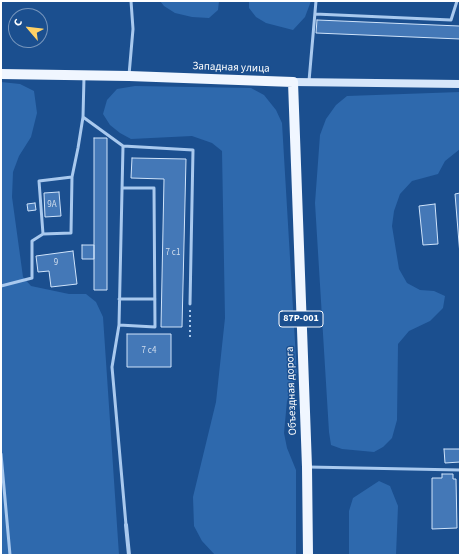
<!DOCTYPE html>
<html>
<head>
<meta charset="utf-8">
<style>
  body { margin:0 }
  #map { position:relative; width:461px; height:556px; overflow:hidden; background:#1b4f8f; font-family:"Source Sans 3",sans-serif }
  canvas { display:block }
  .frame { position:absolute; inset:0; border:2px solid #fff; pointer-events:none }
  .north { position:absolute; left:8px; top:8px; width:40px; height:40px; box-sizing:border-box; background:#1b4f8f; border:1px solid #7695bc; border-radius:50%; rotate:298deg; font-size:11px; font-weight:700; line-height:16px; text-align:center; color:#fff }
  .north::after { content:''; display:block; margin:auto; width:14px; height:18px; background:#ffd166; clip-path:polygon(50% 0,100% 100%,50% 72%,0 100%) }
</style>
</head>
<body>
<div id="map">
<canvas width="461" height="556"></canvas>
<div class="frame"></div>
<div class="north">С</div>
</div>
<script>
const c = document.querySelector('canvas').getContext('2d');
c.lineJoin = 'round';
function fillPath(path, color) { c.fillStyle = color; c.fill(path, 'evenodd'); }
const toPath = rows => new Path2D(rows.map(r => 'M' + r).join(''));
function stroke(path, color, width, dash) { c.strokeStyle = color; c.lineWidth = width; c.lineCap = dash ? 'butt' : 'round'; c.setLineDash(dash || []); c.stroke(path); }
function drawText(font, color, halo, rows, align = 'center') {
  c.font = font + ' "Source Sans 3",sans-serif'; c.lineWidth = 3; c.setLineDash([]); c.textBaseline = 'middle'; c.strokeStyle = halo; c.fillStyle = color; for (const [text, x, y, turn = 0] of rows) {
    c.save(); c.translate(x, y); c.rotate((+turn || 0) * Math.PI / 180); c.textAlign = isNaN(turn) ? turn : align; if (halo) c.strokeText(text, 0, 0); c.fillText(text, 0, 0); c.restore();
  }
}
fillPath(toPath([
  [160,1,219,1,218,10,209,18,192,17,175,13,164,6],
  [249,1,311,1,305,17,293,30,266,23,256,17,249,8],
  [1,82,20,84,34,91,37,113,31,137,19,156,13,172,12,197,23,277,31,286,69,294,86,294,96,302,103,317,119,555,1,555],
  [135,86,251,88,264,95,276,110,282,123,297,376,287,401,284,433,287,448,296,470,296,555,215,555,202,541,194,526,193,497,216,402,225,318,222,151,212,143,192,136,131,139,120,133,110,125,103,114,107,100,117,89],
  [460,92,460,149,445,161,438,174,412,181,400,194,394,211,392,226,399,269,407,283,420,290,434,291,445,296,443,308,430,321,409,331,398,344,397,420,392,438,383,447,374,452,342,449,331,445,329,432,315,203,320,135,326,119,336,105,347,96],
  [379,481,390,486,398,506,396,555,349,555,349,511,353,498]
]), '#2e69ad');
const building = toPath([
  [317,20,459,26,460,25,460,39,316,33,317,20],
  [94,138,107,138,107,290,94,290,94,138],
  [132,158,186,159,182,327,161,327,164,179,131,178,132,158],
  [59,192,61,216,45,217,44,193,59,192],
  [460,193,460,255,455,194,460,193],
  [35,203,36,210,28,211,27,204,35,203],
  [435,204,438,244,423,245,419,206,435,204],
  [82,245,94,245,94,259,82,259,82,245],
  [73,251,77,284,51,287,49,271,38,272,36,256,73,251],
  [127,334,171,334,171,367,127,367,127,334],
  [444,449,460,449,460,462,445,463,444,449],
  [442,474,453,474,453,479,456,479,457,528,432,529,432,478,442,478,442,474]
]);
fillPath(building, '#4478b7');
stroke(building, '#cfe3fa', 1);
stroke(toPath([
  [190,337,190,310]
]), '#a9c9ee', 2, [2, 3]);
stroke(toPath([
  [315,14,451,20,457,1],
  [129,75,133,29,131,1],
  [309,81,316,1],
  [83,117,123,146,119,325,112,367,126,525],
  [123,146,193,150,190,304],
  [43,234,39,181,72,177],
  [1,286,32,278,32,241,43,234,71,233,72,177,78,148,83,117,84,77],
  [119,299,155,299],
  [119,325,155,327,154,188,122,188],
  [1,454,10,555],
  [308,467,460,470]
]), '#a9c9ee', 3);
stroke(toPath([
  [126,525,129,555]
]), '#a9c9ee', 4);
stroke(toPath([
  [293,82,460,84]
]), '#d6e6fa', 8);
stroke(toPath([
  [1,74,129,76,293,82,307,467,308,555]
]), '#f0f6ff', 10);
drawText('9px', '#d0dded', null, [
  ["9А",52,205],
  ["7 с1",173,253],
  ["9",56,263],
  ["7 с4",149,351]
]);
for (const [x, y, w] of [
  [301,319,44]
]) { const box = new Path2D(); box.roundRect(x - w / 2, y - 8, w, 16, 3); c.fillStyle = '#1b4f8f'; c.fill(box); stroke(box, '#fff', 1); }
drawText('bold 10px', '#fff', null, [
  ["87Р-001",301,319]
]);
drawText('11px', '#fff', '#1b4f8f', [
  ["Западная улица",231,68,2],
  ["Объездная дорога",292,391,-92]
]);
</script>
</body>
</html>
